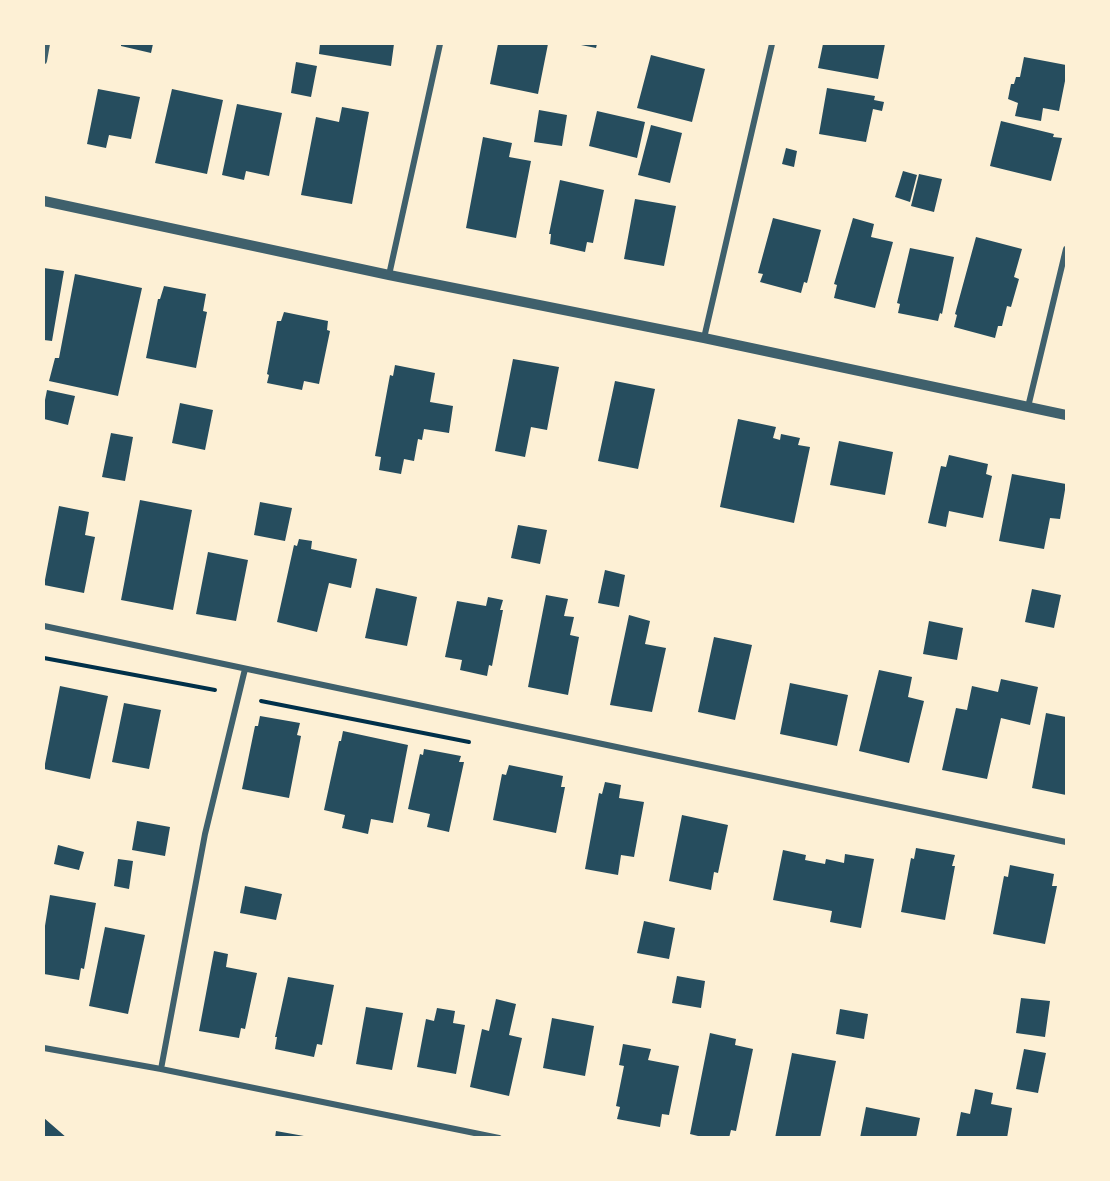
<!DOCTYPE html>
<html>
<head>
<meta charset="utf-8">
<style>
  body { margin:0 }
  #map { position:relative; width:1110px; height:1181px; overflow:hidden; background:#fdf0d5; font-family:"Open Sans",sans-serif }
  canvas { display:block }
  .frame { position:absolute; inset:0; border:45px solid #fdf0d5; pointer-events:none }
</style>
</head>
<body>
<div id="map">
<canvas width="1110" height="1181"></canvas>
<div class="frame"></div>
</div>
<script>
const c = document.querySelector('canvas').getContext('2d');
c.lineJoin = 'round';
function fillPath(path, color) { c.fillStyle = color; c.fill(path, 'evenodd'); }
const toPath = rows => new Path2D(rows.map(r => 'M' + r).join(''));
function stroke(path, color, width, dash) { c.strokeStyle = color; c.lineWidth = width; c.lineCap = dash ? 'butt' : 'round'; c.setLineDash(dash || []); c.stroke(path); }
fillPath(toPath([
  [121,44,153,44,151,53,121,46],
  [320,44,394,44,391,66,319,54],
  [498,44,548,44,538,94,490,84],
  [576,44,597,44,596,48],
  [823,44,885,44,878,79,818,68],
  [651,55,705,69,692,122,637,108],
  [1024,57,1066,65,1066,76,1059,111,1043,108,1041,121,1015,116,1018,103,1008,99,1011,84,1014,84,1016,77,1020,77],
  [296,62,317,66,311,97,291,93],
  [827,88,875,96,874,100,884,102,882,111,873,109,866,142,819,134],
  [98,89,140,97,131,139,109,135,106,148,87,144],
  [172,89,223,100,207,174,155,163],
  [237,104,282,113,269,176,246,171,244,180,222,175],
  [342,107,369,112,352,204,301,195,316,117,339,122],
  [539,110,567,115,562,146,534,142],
  [597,111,645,122,637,158,589,146],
  [1001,121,1054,134,1053,137,1062,138,1051,181,990,166],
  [651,125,682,133,670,183,638,175],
  [483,137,512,143,509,157,531,161,516,238,466,228],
  [786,148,797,151,794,167,782,164],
  [903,171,917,175,910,202,895,197],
  [919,174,942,179,934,212,911,206],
  [560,180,604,190,593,243,587,242,585,252,550,244,551,234,549,234],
  [635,199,676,206,664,266,624,259],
  [773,218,821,230,807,283,804,282,801,293,760,282,763,274,758,273],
  [853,218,874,224,871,237,893,242,875,308,834,298,837,285,834,284],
  [976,237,1022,249,1014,277,1019,279,1011,307,1007,306,1002,326,998,326,995,338,954,327,957,315,955,314],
  [910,248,954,257,942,314,940,313,938,321,898,313,900,304,897,303],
  [44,268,64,271,52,341,44,340],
  [75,274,142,288,118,396,49,381,55,358,59,358],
  [164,286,206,294,203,311,207,312,196,368,146,358,158,299,160,299],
  [284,312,328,321,327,330,330,331,319,384,304,381,302,390,267,383,269,375,267,374,277,321,281,321],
  [513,359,559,367,547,430,531,427,525,457,495,451],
  [395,365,435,373,430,402,453,406,449,433,424,429,422,440,418,439,414,461,404,459,401,474,379,470,381,457,375,456,390,375,393,376],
  [615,381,655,389,638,469,598,461],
  [47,390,75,396,68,425,44,419,44,405],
  [180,403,213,410,205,450,172,443],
  [738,419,776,427,773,438,780,440,781,434,800,438,798,445,810,447,794,523,720,507],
  [111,433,133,437,125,481,102,477],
  [839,441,893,452,885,495,830,485],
  [949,455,988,464,986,474,992,476,983,518,949,511,946,527,928,523,941,466,946,467],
  [1012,474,1066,484,1060,519,1050,518,1044,549,999,541],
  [140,500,192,510,173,610,121,600],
  [260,502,292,508,285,541,254,535],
  [59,506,89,512,85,535,95,537,84,593,44,585],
  [518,525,547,530,540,564,511,558],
  [299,539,312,541,311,549,357,559,351,588,329,583,317,632,277,622,294,545,297,546],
  [208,552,248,560,236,621,196,614],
  [605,570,625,575,619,607,598,603],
  [376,588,417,597,407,646,365,638],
  [1032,589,1061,595,1054,628,1025,622],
  [546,595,568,599,564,616,574,617,570,635,579,637,568,695,528,687],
  [488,597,503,600,500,610,503,610,492,666,489,665,487,676,460,670,462,660,445,657,457,601,486,606],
  [629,615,650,621,645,644,666,648,652,712,610,705],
  [929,621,963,628,957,660,923,654],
  [714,637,752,645,735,720,698,712],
  [879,670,912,677,908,697,924,701,909,763,859,751],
  [1001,679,1038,687,1030,725,1001,718,987,779,942,770,956,708,967,710,972,686,998,692],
  [790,683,848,695,837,746,780,734],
  [60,686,108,696,90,779,44,769],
  [124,703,161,710,149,769,112,762],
  [1046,713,1066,717,1066,795,1032,788],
  [260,716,300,723,297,735,301,736,289,798,242,789,255,726,258,726],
  [343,731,408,745,393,823,371,819,368,834,342,828,345,815,324,810,339,741,341,741],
  [424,749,461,756,459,762,464,762,449,832,427,827,430,814,408,809,420,754,423,755],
  [509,765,563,776,561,787,565,787,556,833,493,820,502,774,506,775],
  [605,782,621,785,619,798,644,802,634,857,621,855,618,875,585,869,599,793,602,794],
  [682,815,728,825,718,873,714,872,711,890,669,881],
  [137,821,170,827,165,856,132,850],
  [58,845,84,852,79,870,54,864],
  [916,848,955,855,952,866,955,866,945,920,901,912,911,858,914,859],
  [783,850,806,855,805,860,825,864,826,859,844,863,845,854,874,859,861,928,830,922,832,911,773,900],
  [118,859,133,861,129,889,114,886],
  [1010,865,1054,874,1052,886,1057,886,1045,944,993,934,1004,876,1008,877],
  [245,886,282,894,276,920,240,913],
  [50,895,96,903,84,969,81,968,79,980,44,974,44,932],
  [644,921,675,928,669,959,637,953],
  [105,927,145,935,128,1014,89,1006],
  [214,951,228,954,226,967,257,973,245,1029,241,1028,239,1038,199,1031],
  [677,976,705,981,701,1008,672,1003],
  [288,977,334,985,322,1045,317,1044,314,1057,275,1049,277,1037,275,1037],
  [1021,998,1050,1001,1045,1037,1016,1033],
  [496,999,516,1004,509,1035,522,1038,509,1096,470,1087,482,1029,489,1031],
  [366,1007,403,1013,392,1070,356,1064],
  [437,1008,455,1011,453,1023,465,1025,456,1074,417,1067,426,1019,434,1021],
  [840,1009,868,1014,864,1039,836,1034],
  [552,1018,594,1026,585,1076,543,1068],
  [710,1033,736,1039,735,1045,753,1049,736,1131,731,1130,729,1138,706,1138,690,1134],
  [623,1044,651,1049,648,1060,679,1066,669,1115,662,1114,660,1127,617,1119,620,1107,616,1106,624,1066,619,1065],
  [1024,1049,1046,1053,1038,1093,1016,1089],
  [792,1053,836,1061,820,1138,775,1138],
  [975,1089,993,1093,991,1104,1012,1108,1007,1138,956,1138,961,1112,970,1114],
  [866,1107,920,1118,916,1138,860,1138],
  [44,1118,67,1138,44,1138],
  [276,1131,304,1136,304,1138,275,1138]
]), '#264d5e');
stroke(toPath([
  [44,658,215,690],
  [261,701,469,742]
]), '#003049', 4);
stroke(toPath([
  [44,61,47,44],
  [389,275,440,44],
  [704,338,772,44],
  [1028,407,1066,249],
  [44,626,1066,842],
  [44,1048,161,1069,499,1138],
  [161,1069,205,834,245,669]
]), '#3f606c', 6);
stroke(toPath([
  [44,201,389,275,704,338,1066,415]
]), '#3f606c', 10);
</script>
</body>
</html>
